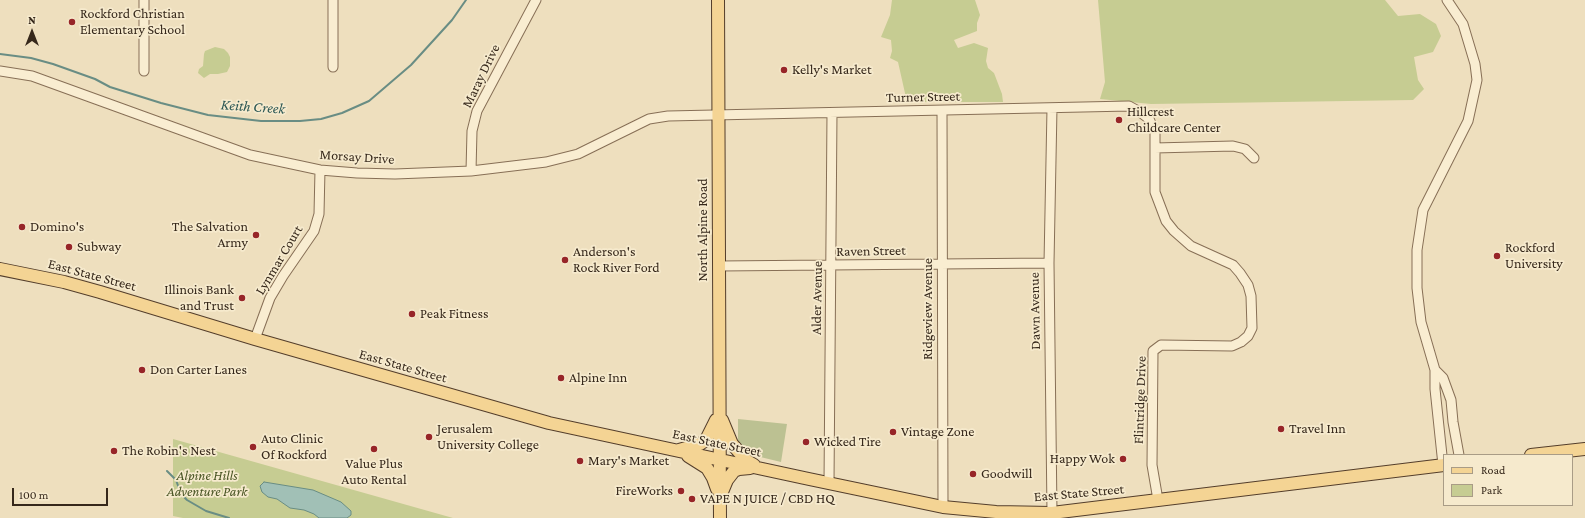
<!DOCTYPE html>
<html>
<head>
<meta charset="utf-8">
<style>
  body { margin:0 }
  #map { position:relative; width:1585px; height:518px; overflow:hidden; background:#eedfbe; font-family:"Crimson Pro",serif }
  canvas { display:block }
  .legend { position:absolute; left:1443px; top:454px; width:130px; height:52px; box-sizing:border-box; background:#f6eacd; border:1px solid #a99c86; margin:0; padding:5px 7px; list-style:none; font-size:12px; color:#36281b }
  .legend li { display:flex; align-items:center; gap:8px; height:20px }
  .legend b { width:20px; border:1px solid #a99c86 }
  .north { position:absolute; left:12px; top:12px; width:40px; height:40px; -webkit-text-stroke:3px #f6eacd; paint-order:stroke; rotate:0deg; font-size:11px; font-weight:700; line-height:16px; text-align:center; color:#36281b }
  .north::after { content:''; display:block; margin:auto; width:14px; height:18px; background:#36281b; clip-path:polygon(50% 0,100% 100%,50% 72%,0 100%) }
  .scale { position:absolute; left:12px; top:488px; width:96px; height:18px; box-sizing:border-box; border:2px solid #36281b; border-top:0; padding-left:5px; font-size:12px; line-height:14px; white-space:nowrap; color:#36281b; -webkit-text-stroke:3px #f6eacd; paint-order:stroke }
</style>
</head>
<body>
<div id="map">
<canvas width="1585" height="518"></canvas>
<ul class="legend">
<li><b style="height:5px;background:#f4d494"></b>Road</li>
<li><b style="height:11px;background:#c6cc92"></b>Park</li>
</ul>
<div class="north">N</div>
<div class="scale">100 m</div>
</div>
<script>
const c = document.querySelector('canvas').getContext('2d');
c.lineJoin = 'round';
function fillPath(path, color) { c.fillStyle = color; c.fill(path, 'evenodd'); }
const toPath = rows => new Path2D(rows.map(r => 'M' + r).join(''));
function stroke(path, color, width, dash) { c.strokeStyle = color; c.lineWidth = width; c.lineCap = dash ? 'butt' : 'round'; c.setLineDash(dash || []); c.stroke(path); }
function drawText(font, color, halo, rows, align = 'center') {
  c.font = font + ' "Crimson Pro",serif'; c.lineWidth = 3.5; c.setLineDash([]); c.textBaseline = 'middle'; c.strokeStyle = halo; c.fillStyle = color; for (const [text, x, y, turn = 0] of rows) {
    c.save(); c.translate(x, y); c.rotate((+turn || 0) * Math.PI / 180); c.textAlign = isNaN(turn) ? turn : align; if (halo) c.strokeText(text, 0, 0); c.fillText(text, 0, 0); c.restore();
  }
}
fillPath(toPath([
  [892,0,975,0,980,15,977,23,977,31,954,40,958,48,974,43,988,48,986,61,988,68,994,73,1002,94,1003,102,907,102,898,62,890,58,892,51,891,40,881,37,890,15],
  [1098,0,1385,0,1398,16,1420,14,1436,24,1441,36,1433,52,1414,57,1418,80,1424,89,1413,100,1151,104,1100,99,1105,82],
  [215,47,224,49,228,53,230,57,230,66,227,72,218,74,210,74,204,78,198,73,199,69,203,66,204,54,205,51],
  [173,439,453,518,183,518,173,516]
]), '#c6cc92');
fillPath(toPath([
  [738,419,787,424,781,462,748,454,738,447]
]), '#bcc192');
const water = toPath([
  [264,482,313,490,341,502,351,511,351,515,347,518,319,518,314,514,304,510,290,508,277,499,268,497,262,492,260,486,264,482]
]);
fillPath(water, '#a1c0b6');
stroke(water, '#698d84', 1);
stroke(toPath([
  [0,54,31,58,53,64,95,79,110,87,161,103,208,115,261,121,300,121,321,119,342,113,369,101,411,65,452,20,466,0],
  [167,471,176,480,181,494,187,500,206,511,229,518]
]), '#698d84', 2);
const minor = toPath([
  [333,67,333,0],
  [0,71,32,76,250,155,320,170,357,173,395,174,471,171,546,162,578,154,649,119,668,116,1129,106,1140,112,1149,119,1155,132,1155,192,1166,221,1174,231,1191,246,1233,265,1240,273,1248,285,1251,296,1252,328,1248,336,1241,342,1232,346,1161,345,1153,351,1152,465,1158,500],
  [144,71,144,0],
  [942,111,943,507],
  [1155,148,1233,146,1245,149,1254,158],
  [471,171,472,131,477,111,536,0],
  [719,266,1049,263],
  [255,339,270,298,283,276,314,231,319,214,320,170],
  [1435,370,1443,378,1451,400,1453,422,1459,455],
  [1443,465,1435,389,1435,370,1421,322,1417,288,1417,250,1423,210,1468,121,1477,80,1475,64,1463,24,1447,0],
  [829,483,832,113],
  [1050,518,1052,513,1049,263,1052,108]
]);
const major = toPath([
  [718,0,720,518],
  [0,269,64,282,100,292,255,339,549,423,809,479,943,507,996,512,1052,513,1444,465],
  [722,420,732,444,747,461,754,465],
  [679,450,700,444,706,440,716,420],
  [1531,455,1585,449],
  [688,456,707,468,713,478,717,489],
  [722,492,727,480,734,471,739,469,750,468]
]);
stroke(minor, '#876f56', 11);
stroke(major, '#543e2b', 14);
stroke(minor, '#f9edd1', 9);
stroke(major, '#f4d494', 12);
for (const [x, y, r, color] of [
  [72,22,4,"#972528"],
  [784,70,4,"#972528"],
  [1119,120,4,"#972528"],
  [22,227,4,"#972528"],
  [256,235,4,"#972528"],
  [69,247,4,"#972528"],
  [1497,256,4,"#972528"],
  [565,260,4,"#972528"],
  [242,298,4,"#972528"],
  [412,314,4,"#972528"],
  [142,370,4,"#972528"],
  [561,378,4,"#972528"],
  [1281,429,4,"#972528"],
  [893,432,4,"#972528"],
  [429,437,4,"#972528"],
  [806,442,4,"#972528"],
  [253,447,4,"#972528"],
  [374,449,4,"#972528"],
  [114,451,4,"#972528"],
  [1123,459,4,"#972528"],
  [580,461,4,"#972528"],
  [973,474,4,"#972528"],
  [681,491,4,"#972528"],
  [692,499,4,"#972528"]
]) { const dot = new Path2D(); dot.arc(x, y, r, 0, 2 * Math.PI); c.fillStyle = color; c.fill(dot); stroke(dot, '#f6eacd', 1.5); }
drawText('14px', '#36281b', '#f6eacd', [
  ["Rockford Christian",80,14],
  ["Elementary School",80,30],
  ["Kelly's Market",792,70],
  ["Hillcrest",1127,112],
  ["Childcare Center",1127,128],
  ["Domino's",30,227],
  ["The Salvation",248,227,"right"],
  ["Army",248,243,"right"],
  ["Subway",77,247],
  ["Rockford",1505,248],
  ["University",1505,264],
  ["Anderson's",573,252],
  ["Rock River Ford",573,268],
  ["Illinois Bank",234,290,"right"],
  ["and Trust",234,306,"right"],
  ["Peak Fitness",420,314],
  ["Don Carter Lanes",150,370],
  ["Alpine Inn",569,378],
  ["Jerusalem",437,429],
  ["University College",437,445],
  ["Travel Inn",1289,429],
  ["Vintage Zone",901,432],
  ["Auto Clinic",261,439],
  ["Of Rockford",261,455],
  ["Wicked Tire",814,442],
  ["The Robin's Nest",122,451],
  ["Happy Wok",1115,459,"right"],
  ["Mary's Market",588,461],
  ["Value Plus",374,464,"center"],
  ["Auto Rental",374,480,"center"],
  ["Goodwill",981,474],
  ["FireWorks",673,491,"right"],
  ["VAPE N JUICE / CBD HQ",700,499]
], 'left');
drawText('14px', '#36281b', '#f6eacd', [
  ["Maray Drive",481,76,-64],
  ["Turner Street",923,97,-1],
  ["Morsay Drive",357,157,4],
  ["North Alpine Road",703,230,-90],
  ["Raven Street",871,251,-1],
  ["Lynmar Court",279,260,-59],
  ["East State Street",92,275,15],
  ["Alder Avenue",817,298,-89],
  ["Ridgeview Avenue",928,309,-90],
  ["Dawn Avenue",1035,311,-91],
  ["East State Street",403,366,16],
  ["Flintridge Drive",1140,400,-88],
  ["East State Street",717,443,12],
  ["East State Street",1079,493,-5]
]);
drawText('italic 14px', '#475322', '#f6eacd', [
  ["Alpine Hills",207,476],
  ["Adventure Park",207,492]
]);
drawText('italic 15px', '#2a5653', '#f6eacd', [
  ["Keith Creek",253,107,4]
]);
</script>
</body>
</html>
